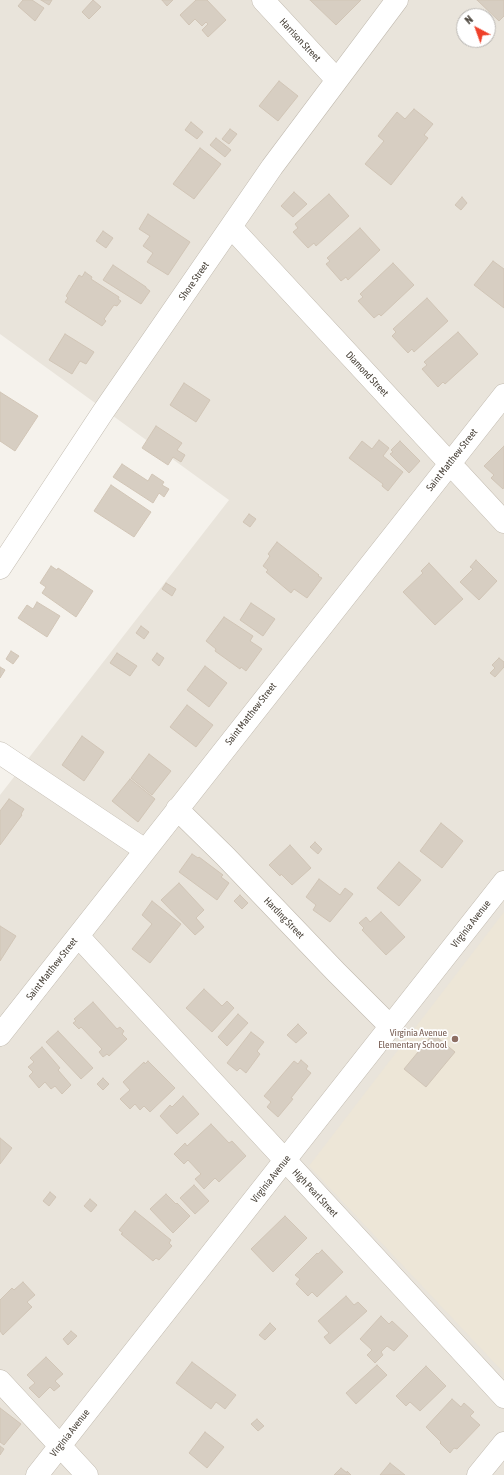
<!DOCTYPE html>
<html>
<head>
<meta charset="utf-8">
<style>
  body { margin:0 }
  #map { position:relative; width:504px; height:1475px; overflow:hidden; background:#f5f2ec; font-family:"Asap Condensed",sans-serif }
  canvas { display:block }
  .north { position:absolute; left:456px; top:8px; width:40px; height:40px; box-sizing:border-box; background:#fff; border:1px solid #b7b4b0; border-radius:50%; rotate:319deg; font-size:11px; font-weight:700; line-height:16px; text-align:center; color:#4a433a }
  .north::after { content:''; display:block; margin:auto; width:14px; height:18px; background:#ef412a; clip-path:polygon(50% 0,100% 100%,50% 72%,0 100%) }
</style>
</head>
<body>
<div id="map">
<canvas width="504" height="1475"></canvas>
<div class="north">N</div>
</div>
<script>
const c = document.querySelector('canvas').getContext('2d');
c.lineJoin = 'round';
function fillPath(path, color) { c.fillStyle = color; c.fill(path, 'evenodd'); }
const toPath = rows => new Path2D(rows.map(r => 'M' + r).join(''));
function stroke(path, color, width, dash) { c.strokeStyle = color; c.lineWidth = width; c.lineCap = dash ? 'butt' : 'round'; c.setLineDash(dash || []); c.stroke(path); }
function drawText(font, color, halo, rows, align = 'center') {
  c.font = font + ' "Asap Condensed",sans-serif'; c.lineWidth = 3.5; c.setLineDash([]); c.textBaseline = 'middle'; c.strokeStyle = halo; c.fillStyle = color; for (const [text, x, y, turn = 0] of rows) {
    c.save(); c.translate(x, y); c.rotate((+turn || 0) * Math.PI / 180); c.textAlign = isNaN(turn) ? turn : align; if (halo) c.strokeText(text, 0, 0); c.fillText(text, 0, 0); c.restore();
  }
}
fillPath(toPath([
  [0,0,504,0,504,1475,0,1475,0,795,229,500,0,334],
  [464,16,488,16,488,40,464,40]
]), '#e9e4db');
fillPath(toPath([
  [504,912,504,1373,309,1166]
]), '#ede6d7');
const building = toPath([
  [23,0,32,0,44,8,35,21,18,6,23,0],
  [41,0,52,0,49,5,41,0],
  [93,0,101,7,89,19,82,12,93,0],
  [162,0,173,0,167,6,162,0],
  [196,0,207,0,226,20,208,37,202,30,208,24,206,22,202,26,195,19,189,25,180,15,196,0],
  [310,0,361,0,336,25,310,0],
  [477,0,504,0,504,16,499,21,477,0],
  [279,81,298,96,278,121,259,106,279,81],
  [414,109,433,124,424,135,428,138,391,185,365,164,384,141,378,136,397,112,405,119,414,109],
  [191,122,203,132,197,139,185,130,191,122],
  [230,129,237,134,229,144,222,139,230,129],
  [216,138,231,150,225,157,210,145,216,138],
  [200,148,221,164,194,199,173,184,200,148],
  [294,192,307,204,293,217,281,206,294,192],
  [329,194,349,216,316,246,314,243,308,248,293,232,298,228,295,224,329,194],
  [462,197,467,203,461,210,455,205,462,197],
  [148,214,190,242,168,275,147,262,153,253,143,246,150,236,139,229,148,214],
  [360,228,380,250,348,280,346,277,341,281,326,264,330,261,327,258,360,228],
  [103,231,113,238,106,248,96,241,103,231],
  [493,261,504,269,504,308,474,285,493,261],
  [393,263,414,285,381,316,379,314,374,318,358,301,363,297,360,294,393,263],
  [113,265,146,287,146,288,150,291,141,304,103,280,113,265],
  [85,272,92,277,91,279,119,297,118,299,121,301,117,306,114,305,104,319,106,321,102,326,65,302,68,298,66,296,79,275,82,277,85,272],
  [427,298,448,321,414,352,412,349,408,353,392,336,396,332,393,329,427,298],
  [458,332,478,354,445,384,443,382,438,387,422,369,427,365,424,362,458,332],
  [65,334,94,352,86,364,80,361,72,374,49,360,65,334],
  [184,383,210,400,196,422,170,405,184,383],
  [0,392,38,416,15,451,0,441,0,392],
  [156,426,182,443,177,450,185,455,181,462,173,457,168,465,142,448,156,426],
  [379,440,389,448,383,456,403,472,388,491,382,486,383,484,349,458,362,441,372,449,379,440],
  [400,441,420,461,409,473,390,454,393,452,391,450,400,441],
  [504,446,504,487,503,489,491,478,494,475,484,466,504,446],
  [122,464,148,481,152,474,164,482,162,485,169,489,164,497,159,493,153,503,113,477,122,464],
  [111,485,151,512,134,537,94,511,111,485],
  [249,514,256,519,250,527,243,522,249,514],
  [277,542,319,575,318,576,322,578,307,598,294,589,291,593,266,572,268,570,263,566,270,556,268,554,277,542],
  [476,560,497,581,479,600,460,582,473,569,470,567,476,560],
  [429,563,463,599,435,625,403,592,423,573,421,571,429,563],
  [51,566,57,570,58,568,93,591,76,617,42,593,46,587,40,583,51,566],
  [166,583,176,589,172,596,162,589,166,583],
  [37,602,60,616,47,637,18,618,27,605,33,609,37,602],
  [251,603,275,619,263,636,240,620,251,603],
  [224,617,253,636,250,641,262,649,246,671,241,667,240,669,215,651,216,649,206,641,224,617],
  [141,626,149,632,144,639,136,633,141,626],
  [11,651,19,656,13,664,6,659,11,651],
  [117,653,137,666,130,676,110,663,117,653],
  [157,653,164,658,159,666,152,660,157,653],
  [499,658,504,662,504,667,495,677,490,673,495,668,492,665,499,658],
  [205,666,227,683,209,707,187,690,205,666],
  [0,667,5,670,0,678,0,667],
  [187,705,213,725,196,747,170,727,187,705],
  [82,736,104,752,84,781,62,765,82,736],
  [149,754,171,771,152,795,131,778,149,754],
  [130,779,155,799,138,822,112,801,130,779],
  [9,799,24,809,21,814,22,815,0,845,0,811,9,799],
  [441,823,463,841,442,868,420,851,441,823],
  [315,842,322,849,318,854,310,847,315,842],
  [290,845,311,868,292,885,281,874,280,876,269,865,290,845],
  [192,854,198,858,199,857,223,875,221,877,229,883,217,900,179,872,192,854],
  [399,862,421,880,399,906,377,888,399,862],
  [319,879,340,895,345,888,353,894,330,922,313,910,316,905,306,897,319,879],
  [179,883,204,910,196,918,204,927,195,935,161,900,179,883],
  [240,895,248,903,242,909,234,901,240,895],
  [152,901,181,924,150,963,132,949,152,924,142,915,152,901],
  [381,912,405,937,386,955,362,930,364,928,359,923,366,917,370,922,381,912],
  [0,926,16,936,0,961,0,926],
  [204,989,222,1006,227,1001,234,1008,212,1032,186,1008,204,989],
  [93,1002,117,1029,120,1027,124,1031,122,1034,127,1039,109,1056,107,1054,103,1057,99,1052,102,1049,81,1027,79,1029,73,1023,76,1021,74,1019,93,1002],
  [238,1014,248,1023,227,1046,218,1037,238,1014],
  [298,1024,307,1033,296,1043,287,1035,298,1024],
  [58,1031,93,1068,81,1079,46,1042,58,1031],
  [251,1032,264,1042,257,1051,260,1054,246,1073,240,1068,237,1071,227,1063,251,1032],
  [433,1034,455,1052,426,1087,404,1069,433,1034],
  [42,1047,60,1068,58,1070,71,1085,62,1094,55,1086,51,1089,45,1082,39,1088,29,1076,33,1072,28,1067,34,1062,30,1058,42,1047],
  [301,1060,308,1066,306,1069,311,1073,291,1098,293,1099,278,1117,267,1107,271,1102,264,1096,294,1061,298,1064,301,1060],
  [148,1061,175,1088,150,1112,144,1106,140,1110,135,1104,130,1109,120,1099,130,1090,123,1082,144,1062,145,1064,148,1061],
  [103,1078,109,1084,103,1090,97,1084,103,1078],
  [183,1096,199,1114,177,1134,160,1116,170,1105,172,1107,183,1096],
  [211,1124,229,1143,232,1141,246,1156,219,1182,215,1178,204,1189,195,1179,201,1174,188,1160,184,1164,174,1154,185,1143,187,1146,211,1124],
  [0,1138,12,1148,0,1164,0,1138],
  [194,1185,209,1201,195,1214,180,1198,194,1185],
  [50,1192,56,1197,49,1206,43,1201,50,1192],
  [166,1194,176,1204,177,1203,190,1216,173,1233,150,1209,166,1194],
  [90,1199,97,1205,91,1212,84,1206,90,1199],
  [135,1211,171,1240,169,1243,172,1246,159,1260,156,1258,153,1261,121,1234,123,1233,119,1230,135,1211],
  [285,1216,307,1238,273,1272,251,1249,285,1216],
  [322,1250,343,1272,317,1297,312,1292,308,1296,296,1284,300,1279,295,1275,317,1253,318,1254,322,1250],
  [23,1282,35,1295,27,1302,32,1307,3,1335,0,1331,0,1300,12,1288,14,1290,23,1282],
  [346,1296,354,1305,358,1302,367,1311,330,1344,324,1337,329,1333,318,1321,346,1296],
  [381,1316,389,1324,392,1321,408,1336,394,1351,387,1346,381,1352,383,1355,375,1363,367,1355,372,1350,360,1339,381,1316],
  [270,1323,276,1329,265,1340,259,1335,270,1323],
  [71,1331,77,1336,68,1345,63,1339,71,1331],
  [46,1357,63,1374,55,1381,60,1386,54,1391,50,1387,39,1398,29,1388,35,1383,27,1375,46,1357],
  [192,1362,236,1395,225,1409,216,1402,211,1409,176,1383,192,1362],
  [377,1365,387,1375,356,1404,346,1393,377,1365],
  [426,1366,446,1386,420,1411,410,1402,406,1406,396,1396,426,1366],
  [452,1399,461,1407,464,1403,474,1412,470,1416,480,1425,457,1449,454,1448,450,1453,440,1443,441,1442,426,1427,452,1399],
  [0,1408,21,1424,4,1445,0,1442,0,1408],
  [257,1419,264,1426,258,1431,251,1424,257,1419],
  [205,1432,224,1447,207,1468,189,1453,205,1432],
  [0,1446,4,1449,0,1455,0,1446],
  [390,1463,405,1475,380,1475,390,1463],
  [341,1468,347,1473,347,1471,351,1475,334,1475,341,1468]
]);
fillPath(building, '#d7cec2');
stroke(building, '#d1c5b6', 1);
const minor = toPath([
  [263,0,337,80],
  [231,227,504,522],
  [0,568,103,412,272,167,397,0],
  [0,753,145,850],
  [177,809,225,856,336,972,391,1027],
  [78,936,504,1397],
  [0,1035,504,395],
  [0,1381,87,1475],
  [37,1475,504,882],
  [478,1475,504,1443]
]);
stroke(minor, '#c1baaf', 23);
stroke(minor, '#fff', 22);
for (const [x, y, r, color] of [
  [455,1039,4,"#8d6e63"]
]) { const dot = new Path2D(); dot.arc(x, y, r, 0, 2 * Math.PI); c.fillStyle = color; c.fill(dot); stroke(dot, '#fff', 1.5); }
drawText('10px', '#4a433a', '#fff', [
  ["Harrison Street",300,40,47],
  ["Shore Street",194,281,-55],
  ["Diamond Street",367,374,47],
  ["Saint Matthew Street",452,460,-52],
  ["Saint Matthew Street",251,714,-52],
  ["Harding Street",284,918,46],
  ["Virginia Avenue",471,924,-52],
  ["Saint Matthew Street",52,969,-52],
  ["Virginia Avenue",271,1179,-52],
  ["High Pearl Street",315,1193,47],
  ["Virginia Avenue",70,1433,-52]
]);
drawText('10px', '#785e54', '#fff', [
  ["Virginia Avenue",447,1033],
  ["Elementary School",447,1045]
], 'right');
</script>
</body>
</html>
